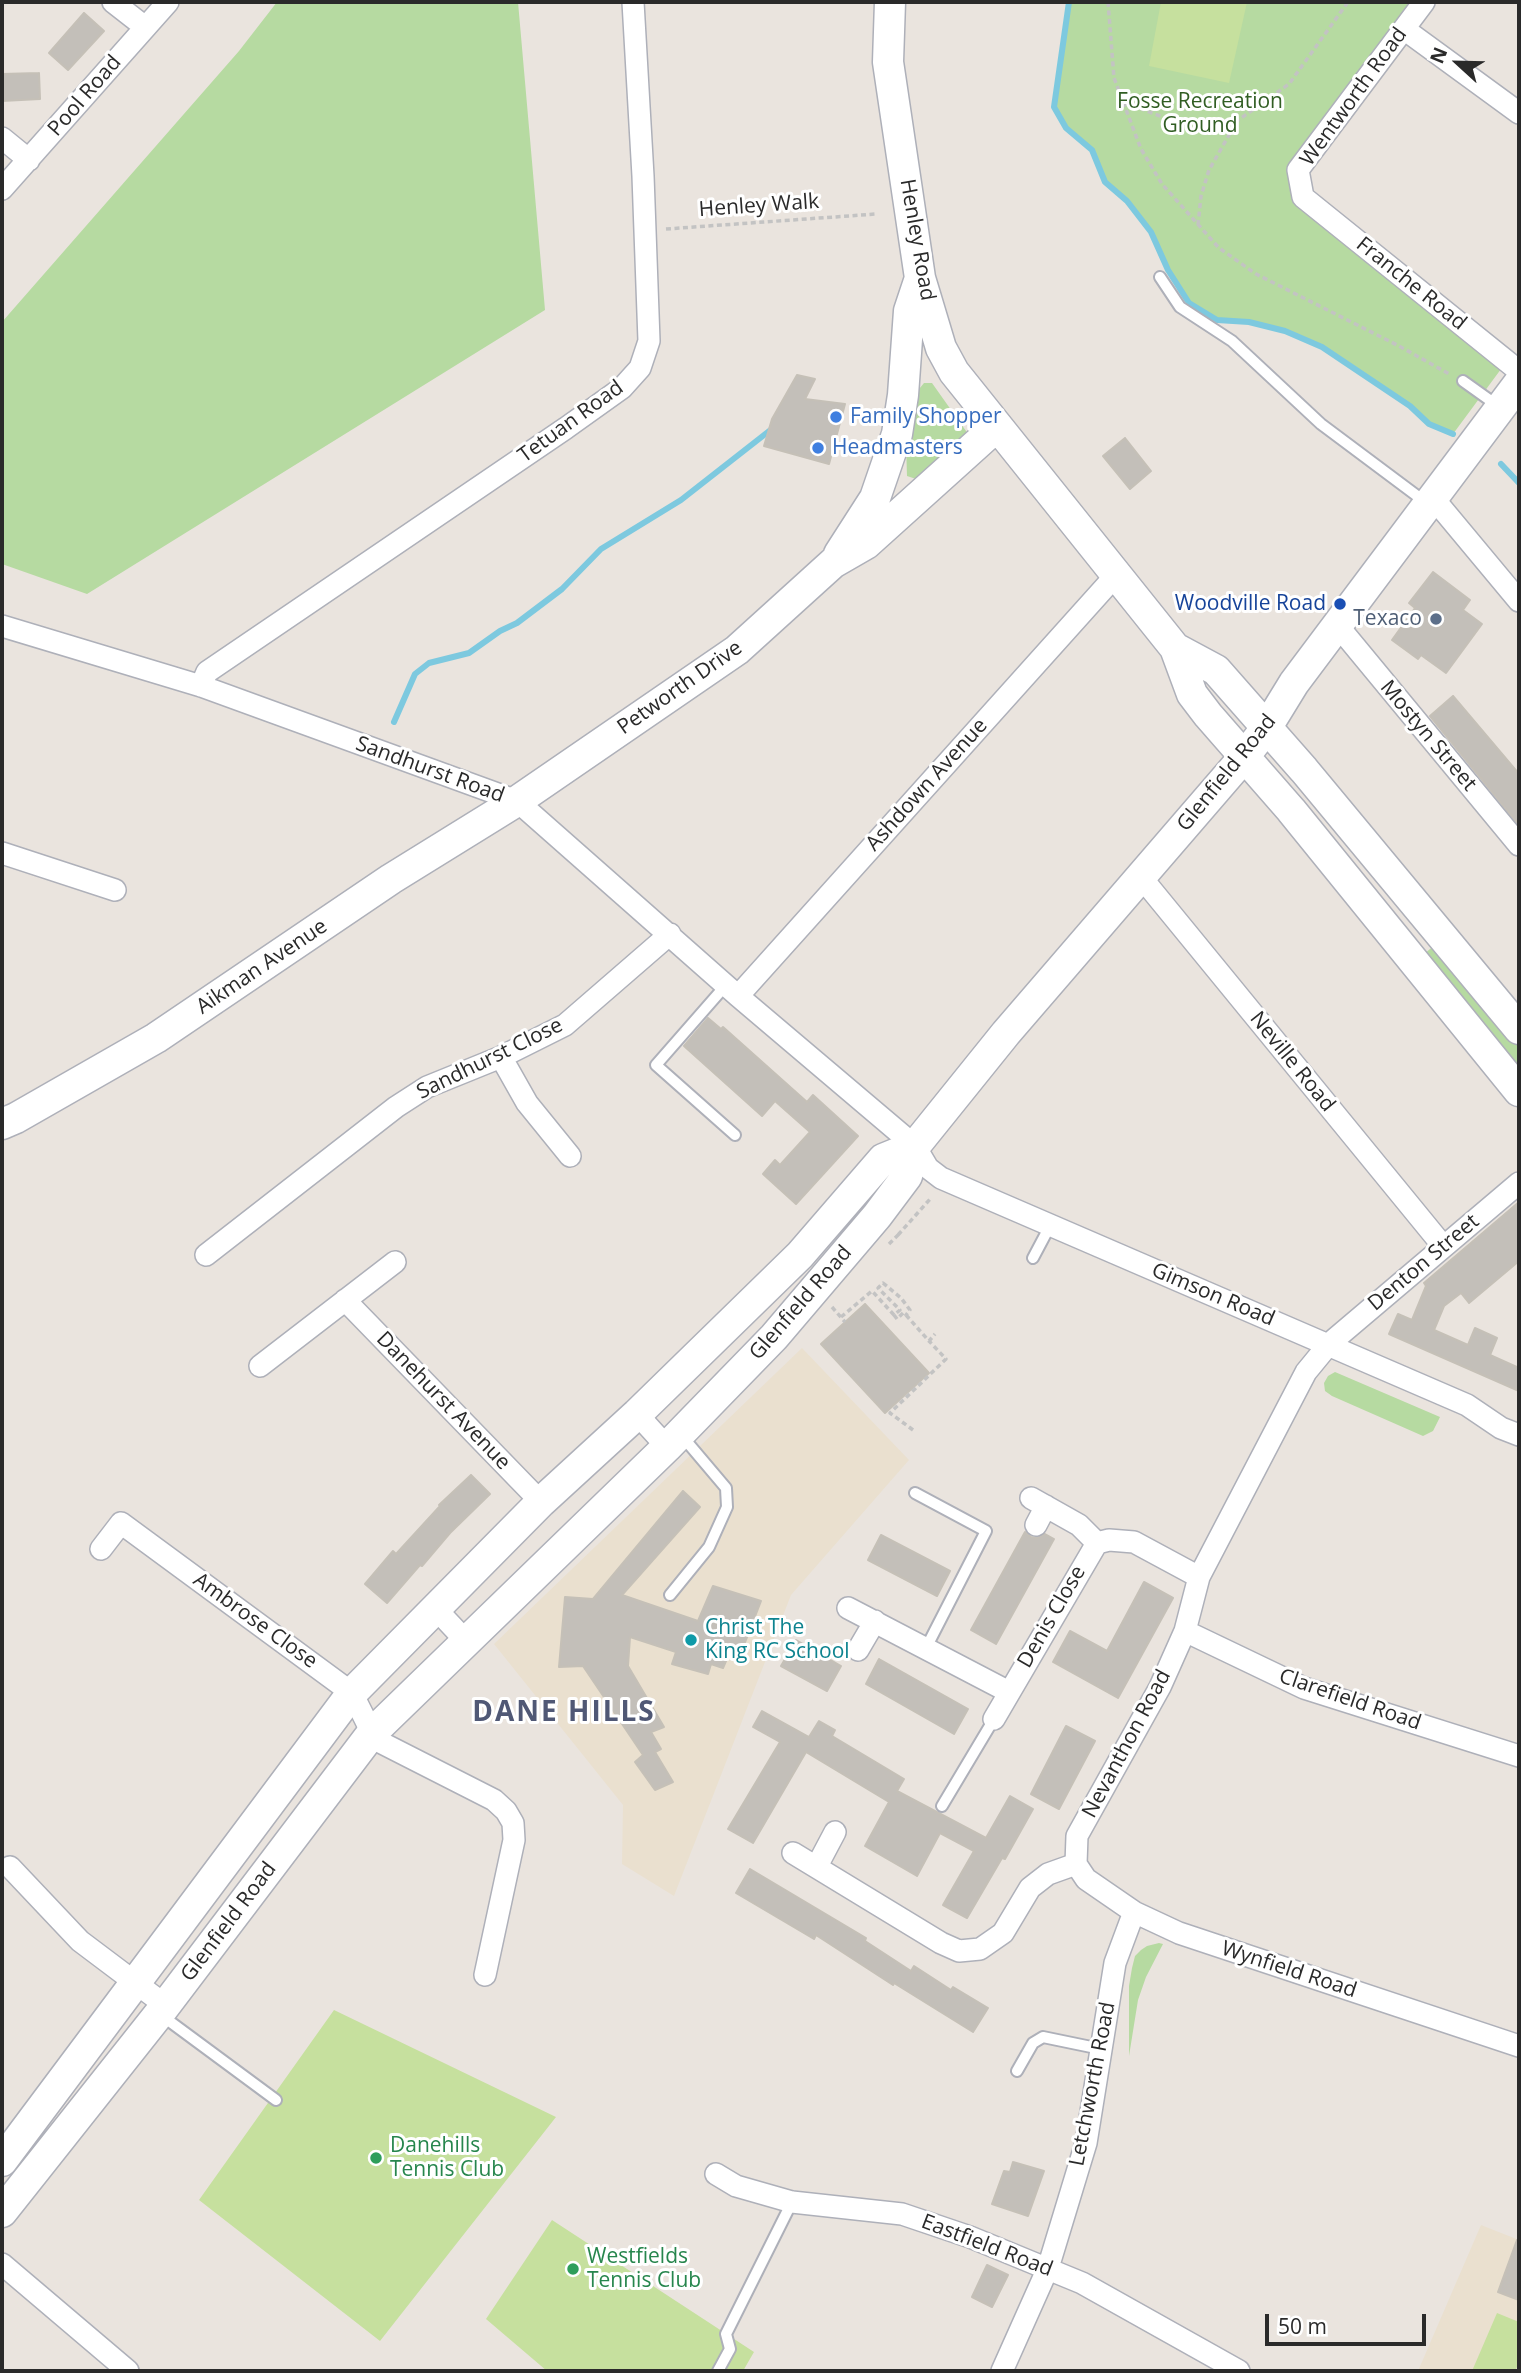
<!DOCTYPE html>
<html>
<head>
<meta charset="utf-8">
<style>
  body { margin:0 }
  #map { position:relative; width:1521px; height:2373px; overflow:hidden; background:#eae4de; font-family:"Open Sans",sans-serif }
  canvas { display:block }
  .frame { position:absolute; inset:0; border:4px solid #2a2a2a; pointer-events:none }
  .north { position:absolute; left:1423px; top:28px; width:70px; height:70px; -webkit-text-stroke:5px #fff; paint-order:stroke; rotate:292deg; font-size:19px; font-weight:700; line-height:28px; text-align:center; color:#2a2a2a }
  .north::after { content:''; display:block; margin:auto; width:24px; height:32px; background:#2a2a2a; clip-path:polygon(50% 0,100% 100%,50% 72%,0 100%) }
  .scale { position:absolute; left:1265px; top:2314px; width:161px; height:32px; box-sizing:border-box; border:4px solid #2a2a2a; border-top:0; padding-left:9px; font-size:21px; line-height:24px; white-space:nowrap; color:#2a2a2a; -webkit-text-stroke:5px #fff; paint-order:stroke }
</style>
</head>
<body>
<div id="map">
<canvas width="1521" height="2373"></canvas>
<div class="frame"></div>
<div class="north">N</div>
<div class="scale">50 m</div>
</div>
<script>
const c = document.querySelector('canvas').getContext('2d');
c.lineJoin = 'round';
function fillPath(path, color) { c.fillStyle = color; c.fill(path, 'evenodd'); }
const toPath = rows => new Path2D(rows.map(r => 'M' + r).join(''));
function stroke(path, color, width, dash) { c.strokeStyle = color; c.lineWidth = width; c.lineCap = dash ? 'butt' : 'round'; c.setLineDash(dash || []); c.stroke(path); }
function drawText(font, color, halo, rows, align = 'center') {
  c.font = font + ' "Open Sans",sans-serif'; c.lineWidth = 6; c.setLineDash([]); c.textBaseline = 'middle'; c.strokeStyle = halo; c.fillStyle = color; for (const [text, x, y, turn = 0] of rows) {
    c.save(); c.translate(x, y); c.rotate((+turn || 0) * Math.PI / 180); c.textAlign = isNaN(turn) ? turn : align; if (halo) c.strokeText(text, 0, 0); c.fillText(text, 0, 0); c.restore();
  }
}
fillPath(toPath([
  [802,1348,909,1460,791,1595,674,1896,622,1864,623,1805,494,1644],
  [1481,2225,1519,2240,1519,2371,1418,2371]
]), '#eae0cf');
fillPath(toPath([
  [277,2,518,2,545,310,87,594,2,564,2,322,239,51],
  [1069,2,1424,2,1299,169,1303,197,1504,365,1453,434,1429,424,1410,406,1322,347,1285,331,1249,322,1217,320,1189,303,1168,270,1151,232,1127,201,1105,182,1092,150,1066,128,1054,107],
  [924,383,932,383,966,431,966,439,916,479,907,476,906,444,915,394],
  [1437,943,1519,1041,1519,1070,1423,955],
  [1335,1372,1440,1417,1433,1431,1423,1436,1332,1396,1325,1391,1324,1383,1328,1376],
  [1159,1943,1163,1944,1146,1977,1138,2000,1129,2056,1129,1986,1132,1968,1135,1956,1141,1950,1147,1946]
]), '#b6daa1');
fillPath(toPath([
  [1161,2,1247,2,1229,83,1149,66],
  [334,2010,556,2117,380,2341,199,2200],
  [552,2220,754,2352,743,2371,547,2371,486,2319],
  [1497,2313,1519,2322,1519,2363,1515,2371,1472,2371]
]), '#c6e09e');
stroke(toPath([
  [1069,2,1054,107,1066,128,1092,150,1105,182,1127,201,1151,232,1168,270,1189,303,1217,320,1249,322,1285,331,1322,347,1410,406,1429,424,1453,434],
  [1501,464,1519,483],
  [394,722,415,674,429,663,469,653,500,631,517,623,562,589,601,549,681,500,773,428]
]), '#7dc9df', 6);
const building = toPath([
  [84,13,104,31,68,70,49,53,84,13],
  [39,73,40,99,2,101,2,74,39,73],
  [797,375,815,379,805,399,845,404,829,464,764,446,772,419,797,375],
  [1125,438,1151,471,1130,489,1103,456,1125,438],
  [1433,572,1470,600,1463,610,1482,624,1446,673,1421,655,1418,659,1392,640,1415,608,1409,603,1433,572],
  [1453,696,1519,774,1519,825,1430,716,1453,696],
  [708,1018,721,1029,723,1027,807,1102,813,1095,858,1136,796,1204,763,1174,775,1160,780,1165,810,1132,775,1101,762,1116,684,1046,708,1018],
  [1519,1202,1519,1261,1469,1303,1461,1293,1444,1306,1434,1330,1468,1345,1475,1328,1497,1338,1490,1355,1519,1368,1519,1391,1389,1334,1398,1314,1412,1320,1426,1286,1424,1283,1519,1202],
  [865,1304,929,1373,885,1413,821,1344,865,1304],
  [471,1475,490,1494,450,1533,422,1566,420,1565,387,1603,365,1584,393,1551,396,1554,440,1506,439,1505,471,1475],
  [683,1491,700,1507,622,1595,698,1621,713,1586,761,1601,739,1658,729,1654,723,1668,711,1664,708,1674,672,1664,676,1652,630,1637,628,1666,664,1727,651,1732,661,1749,655,1752,673,1782,655,1790,635,1762,643,1755,583,1666,559,1667,565,1597,593,1599,683,1491],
  [1025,1532,1031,1537,1037,1538,1045,1534,1054,1539,996,1644,971,1630,1025,1532],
  [881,1535,950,1571,937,1596,868,1560,881,1535],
  [1144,1582,1173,1598,1118,1698,1053,1662,1070,1631,1107,1651,1144,1582],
  [796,1640,841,1666,827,1691,781,1666,796,1640],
  [879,1659,968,1709,954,1734,866,1684,879,1659],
  [762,1711,809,1737,819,1721,835,1730,832,1736,904,1779,897,1791,986,1838,1010,1796,1033,1809,1005,1859,1002,1858,967,1918,943,1905,974,1851,940,1833,917,1876,865,1846,889,1802,806,1752,753,1843,728,1829,780,1742,753,1727,762,1711],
  [1066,1726,1095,1741,1059,1809,1031,1794,1066,1726],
  [750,1869,866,1938,865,1941,911,1971,914,1966,951,1990,953,1987,988,2008,973,2032,894,1983,893,1985,816,1935,814,1939,736,1893,750,1869],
  [1013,2162,1044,2171,1028,2216,992,2204,1004,2171,1010,2172,1013,2162],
  [1517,2240,1519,2240,1519,2300,1498,2292,1517,2240],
  [987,2265,1008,2275,992,2307,972,2297,987,2265]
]);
fillPath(building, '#c3bfb9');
stroke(building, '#c5c0b7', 2);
const lane = toPath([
  [1160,277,1180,307,1232,341,1321,424,1428,504],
  [1463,381,1498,406],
  [726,985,656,1065,735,1135],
  [1033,1258,1051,1224],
  [915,1493,986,1531,926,1648],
  [670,1595,709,1547,727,1507,726,1488,682,1436],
  [942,1806,994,1719],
  [161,2015,276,2100],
  [1017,2071,1033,2043,1043,2037,1101,2049],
  [718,2371,730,2349,726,2334,792,2202]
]);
const street = toPath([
  [113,2,145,27],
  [1424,2,1298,170,1303,197,1519,371],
  [1404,29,1519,113],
  [2,138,29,160],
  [2,189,168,2],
  [1434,499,1519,601],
  [2,626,201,686,517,801,738,996,915,1146,928,1168,941,1178,1467,1405,1501,1428,1519,1435],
  [1338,626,1519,845],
  [201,686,207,672,566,428,622,388,640,368,649,341,643,176,633,2],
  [2,853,115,890],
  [1141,877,1443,1246],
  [738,996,1116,575],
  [501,1057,527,1103,570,1156],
  [206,1255,396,1107,427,1087,501,1057,565,1025,670,934],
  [345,1300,541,1502],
  [260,1366,395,1262],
  [637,1414,667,1447],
  [1031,1498,1079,1525,1097,1543],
  [1036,1525,1046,1506],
  [101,1549,121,1523,352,1693,372,1733,380,1742,494,1800,506,1811,513,1823,514,1840,485,1975],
  [435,1608,465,1640],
  [848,1608,1009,1692],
  [1185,1631,1304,1688,1519,1756],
  [858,1650,875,1621],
  [994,1719,1097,1543,1109,1540,1134,1542,1199,1577],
  [793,1853,941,1943,959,1951,980,1949,1003,1933,1030,1888,1048,1874,1076,1864,1077,1836,1160,1687,1185,1631,1199,1577,1306,1372,1329,1344,1519,1183],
  [1076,1864,1086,1879,1134,1912,1179,1933,1519,2046],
  [817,1866,835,1832],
  [10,1867,80,1941,165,2005],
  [716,2174,736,2186,792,2202,902,2214,970,2237,1082,2283,1239,2371],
  [2,2264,128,2371],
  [1002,2371,1048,2268,1086,2143,1115,1963,1134,1912]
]);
const secondary = toPath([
  [890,2,888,62,920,278,941,348,954,372,1175,648,1192,694,1208,715,1291,810,1519,1091],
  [839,554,875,498,897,434,903,395,909,311,920,278],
  [1175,648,1216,670,1304,770,1519,1029],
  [2,1124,16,1118,156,1038,391,879,517,801,737,650,833,563,866,544,997,426],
  [2,2161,352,1693,541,1502,637,1414,800,1255,883,1159,915,1146],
  [2,2212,159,2014,372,1733,667,1447,774,1337,877,1216,907,1176,915,1146,1006,1033,1244,757,1267,727,1294,683,1519,383]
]);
stroke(lane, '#aeb0b9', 14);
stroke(street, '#aeb0b9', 24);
stroke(secondary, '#aeb0b9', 33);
stroke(toPath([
  [1108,2,1114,78,1141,149,1162,184,1219,248,1256,274,1399,346,1451,375],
  [1124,102,1165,118,1199,121,1237,121],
  [1198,225,1201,196,1209,170,1237,121,1289,84,1348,2],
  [666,229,876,214],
  [898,1235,931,1198],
  [889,1244,898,1235,895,1232],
  [832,1307,845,1322],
  [894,1315,897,1319,904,1312,906,1315],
  [906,1315,929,1341,935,1334],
  [841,1317,872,1291,894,1315,900,1310,878,1288,883,1283,901,1298,910,1310,906,1315],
  [913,1430,890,1413,946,1359,929,1341]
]), '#c3c3c3', 3.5, [5, 3.5]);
stroke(lane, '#fff', 10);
stroke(street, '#fff', 21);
stroke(secondary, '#fff', 30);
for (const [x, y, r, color] of [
  [836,417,7,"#3f7fe0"],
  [818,448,7,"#3f7fe0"],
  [1340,604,7,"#1a4fb4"],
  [1436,619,7,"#5c6f8a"],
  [691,1640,7,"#0f9aa8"],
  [376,2158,7,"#2e9e5b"],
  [573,2269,7,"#2e9e5b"]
]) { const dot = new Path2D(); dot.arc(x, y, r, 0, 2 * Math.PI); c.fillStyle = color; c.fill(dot); stroke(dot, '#fff', 2.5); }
drawText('21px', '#2a2a2a', '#fff', [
  ["Pool Road",85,96,-49],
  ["Wentworth Road",1354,97,-54],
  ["Henley Walk",759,206,-4],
  ["Henley Road",917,240,80],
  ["Franche Road",1411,284,39],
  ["Tetuan Road",571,422,-36],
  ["Petworth Drive",680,688,-35],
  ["Mostyn Street",1428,736,50],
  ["Sandhurst Road",430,770,20],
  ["Glenfield Road",1227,773,-51],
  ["Ashdown Avenue",927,785,-48],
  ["Aikman Avenue",262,967,-34],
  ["Sandhurst Close",490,1059,-26],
  ["Neville Road",1292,1062,51],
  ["Denton Street",1424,1263,-40],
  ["Gimson Road",1213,1295,23],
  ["Glenfield Road",801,1303,-49],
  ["Danehurst Avenue",443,1401,46],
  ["Denis Close",1052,1617,-60],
  ["Ambrose Close",255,1621,36],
  ["Clarefield Road",1350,1700,19],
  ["Nevanthon Road",1127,1744,-62],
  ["Glenfield Road",229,1922,-53],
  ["Wynfield Road",1289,1970,18],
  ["Letchworth Road",1093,2084,-79],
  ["Eastfield Road",987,2246,21]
]);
drawText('21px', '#315e23', '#fff', [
  ["Fosse Recreation",1200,102],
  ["Ground",1200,126]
]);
drawText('21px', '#366cbe', '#fff', [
  ["Family Shopper",850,417],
  ["Headmasters",832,448]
], 'left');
drawText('21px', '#164399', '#fff', [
  ["Woodville Road",1326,604]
], 'right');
drawText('21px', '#4e5e75', '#fff', [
  ["Texaco",1422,619]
], 'right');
drawText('21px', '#0d838f', '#fff', [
  ["Christ The",705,1628],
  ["King RC School",705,1652]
], 'left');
drawText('21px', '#27864d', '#fff', [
  ["Danehills",390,2146],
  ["Tennis Club",390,2170],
  ["Westfields",587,2257],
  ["Tennis Club",587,2281]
], 'left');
c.letterSpacing = '2px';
drawText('bold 28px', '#505875', '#fff', [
  ["DANE HILLS",564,1713]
]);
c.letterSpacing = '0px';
</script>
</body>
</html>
